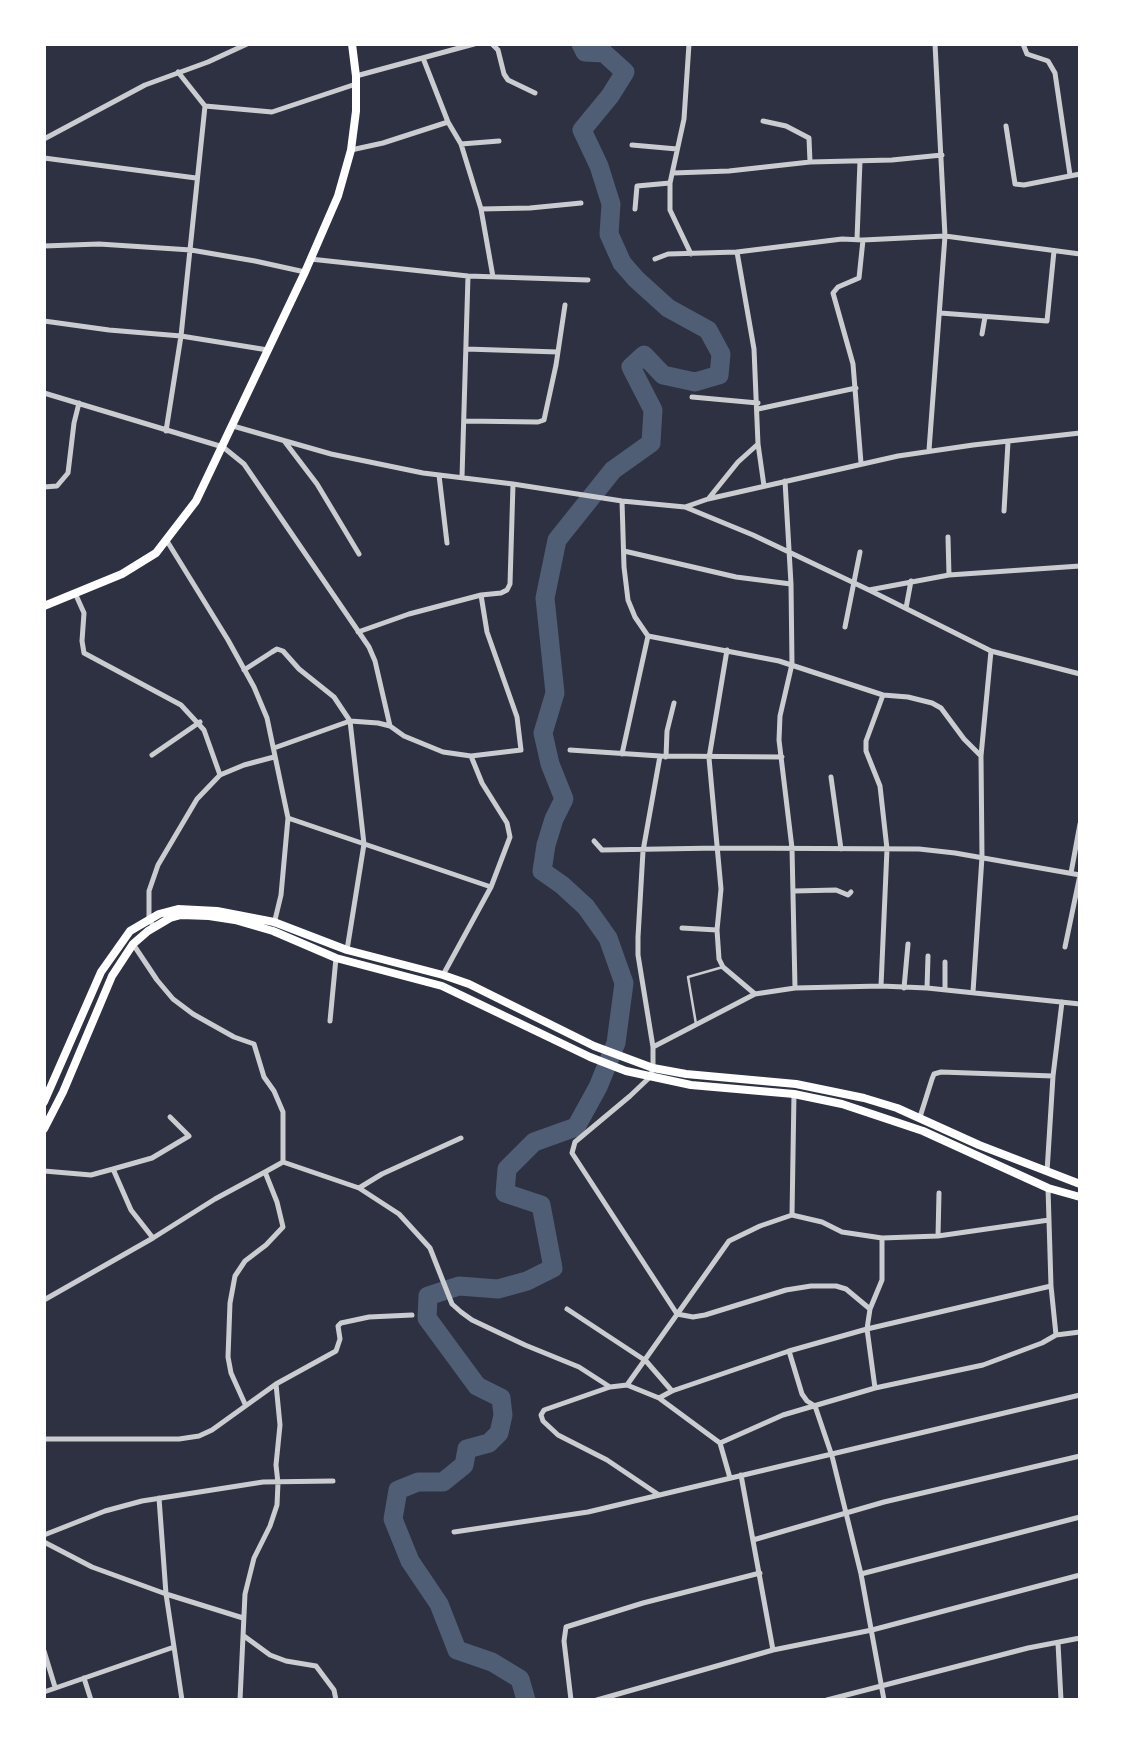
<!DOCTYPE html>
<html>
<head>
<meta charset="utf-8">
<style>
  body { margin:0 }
  #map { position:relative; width:1124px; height:1744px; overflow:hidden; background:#2d3142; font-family:"Work Sans",sans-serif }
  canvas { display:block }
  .frame { position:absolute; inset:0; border:46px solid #fff; pointer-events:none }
</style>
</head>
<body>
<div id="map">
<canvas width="1124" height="1744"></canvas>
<div class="frame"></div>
</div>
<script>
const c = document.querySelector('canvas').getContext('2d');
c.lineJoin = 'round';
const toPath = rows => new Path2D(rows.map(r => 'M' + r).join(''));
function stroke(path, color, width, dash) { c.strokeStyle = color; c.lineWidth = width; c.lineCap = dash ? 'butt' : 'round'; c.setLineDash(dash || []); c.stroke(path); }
stroke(toPath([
  [526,1700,520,1679,492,1662,457,1650,439,1604,410,1561,393,1519,398,1490,418,1482,443,1482,464,1465,467,1449,489,1443,499,1433,503,1415,501,1398,477,1386,427,1318,428,1296,459,1286,498,1289,527,1281,553,1268,541,1205,505,1193,507,1169,534,1142,576,1127,598,1087,616,1043,624,983,608,938,586,907,562,885,542,871,546,845,554,819,564,799,550,764,543,733,555,693,545,598,557,540,613,470,651,443,653,410,631,367,644,355,663,375,695,382,719,375,721,354,708,330,668,308,636,279,622,263,609,234,611,204,599,166,582,130,610,96,625,72,604,53,585,52,581,44]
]), '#4f5d75', 19);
stroke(toPath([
  [696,1024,688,977,723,967]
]), '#caccd0', 2.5);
stroke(toPath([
  [492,44,498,50,504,74,508,80,535,93],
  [689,44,684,119,670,183,670,210,691,254],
  [1023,44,1027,54,1048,61,1055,73,1070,175],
  [423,58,448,122],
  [356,76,474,44],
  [205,106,272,112,356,84],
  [763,121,786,126,809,138,810,162],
  [1006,126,1015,184,1024,185,1080,174],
  [44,139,145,85,208,62,247,44],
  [461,144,499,141],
  [632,145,677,149],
  [351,150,383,143,448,122,461,144,481,209,493,277],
  [44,158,196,178],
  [673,173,729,171,810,162,892,160,942,155],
  [481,209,530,208,581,203],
  [635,209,637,186,670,183],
  [857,239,860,161],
  [44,246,99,244,191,250,255,261,305,272],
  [737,252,754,349,758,444,764,486],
  [310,259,468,276,588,280],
  [655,259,668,254,737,252,842,239,863,240,945,236,1080,254],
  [940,313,1047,321,1054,251],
  [44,321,109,330,181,336,268,350],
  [982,334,985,317],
  [466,349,558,352],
  [44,393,223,447,244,464,369,647,375,661,390,726],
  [692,397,758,403],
  [758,409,856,388],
  [464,421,538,422,544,420,556,365,565,305],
  [233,426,331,454,423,473,513,484,622,501,685,507,753,535,869,590,991,651,1080,674],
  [166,431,181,336,205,106,178,72],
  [285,442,317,484,359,554],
  [929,450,945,236,935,44],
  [861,463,853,364,833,293,838,287,859,278,863,240],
  [439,475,447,543],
  [462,477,468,276],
  [785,481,791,584,792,664,780,716,779,740,792,848,795,988],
  [44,487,57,486,68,473,74,423,79,403],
  [709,498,738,462,758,444],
  [685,507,708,499,898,456,973,445,1080,433],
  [1004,511,1008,442],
  [948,537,949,575],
  [167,541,228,640,254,687,267,718,288,818,281,895,274,924],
  [624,551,736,577,791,584],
  [869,590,949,575,1080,566],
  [75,593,84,613,82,641,84,653,181,705,204,730,220,775],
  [906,608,911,581],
  [845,627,860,552],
  [358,632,409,614,481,595,501,593,507,590,510,584,513,484],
  [648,636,779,661,883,695,908,697,932,703,941,708,964,739,981,756],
  [727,650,709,758,721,889,717,930,719,959,723,967,755,994],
  [244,670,272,652,277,649,283,651,299,669,334,697,350,721,364,844,347,950],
  [274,748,350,721,378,723,390,726,404,736,443,752,471,756,521,750,517,717,487,632,481,595],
  [570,750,660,756,782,757],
  [622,754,648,636,635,617,628,600,624,567,622,501],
  [152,755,200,722],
  [660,756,643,851,638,937,638,955,653,1047,653,1068,650,1077,630,1096,575,1142,572,1153,677,1314,693,1317,705,1315,786,1290,811,1286,836,1286,846,1289,870,1309],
  [666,757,667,731,674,703],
  [831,777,841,849],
  [288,818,491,887],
  [594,841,602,850,718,848,919,849,955,853,1080,875],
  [1071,873,1080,824],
  [794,891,836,890,848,895,851,892],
  [154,927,149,919,149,891,158,865,197,799,220,775,244,765,274,757],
  [682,928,717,930],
  [133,944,157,980,173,999,193,1014,234,1037,254,1044,264,1077,274,1091,283,1112,283,1162],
  [1065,947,1080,875],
  [443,975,491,887,510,837,507,823,482,783,471,756],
  [881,986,887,849,880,786,866,751,866,741,883,695],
  [904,988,908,944],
  [927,988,928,956],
  [945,989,945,962],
  [973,992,982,857,981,756,991,651],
  [330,1021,336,958],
  [653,1047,755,994,795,988,881,986,927,988,1080,1004],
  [794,1094,792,1215,822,1222,842,1232,882,1238,938,1236,1049,1220],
  [920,1117,932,1079,934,1074,941,1072,1053,1076],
  [113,1169,152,1158,189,1136,170,1117],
  [44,1171,91,1175,113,1169,131,1210,153,1238],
  [265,1172,283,1162,359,1188,382,1174,461,1138],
  [1047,1172,1053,1076,1062,1002],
  [359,1188,399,1214,430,1248,452,1304,461,1312,472,1320,525,1345,579,1367,610,1387,627,1385,659,1398,720,1443,730,1478],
  [938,1236,939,1193],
  [1051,1286,1056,1335],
  [44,1300,153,1238,215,1199,265,1172,277,1202,283,1227,266,1245,245,1261,235,1276,230,1303,228,1357,231,1373,245,1404],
  [567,1309,646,1361,672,1391],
  [276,1384,336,1351,340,1339,338,1326,341,1323,369,1317,412,1315],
  [627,1385,729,1241,760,1226,792,1215],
  [610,1387,544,1410,541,1415,543,1421,558,1435,607,1460,659,1495],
  [875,1388,867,1329,870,1309,882,1280,882,1238],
  [659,1398,672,1391,789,1351],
  [44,1439,179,1439,199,1436,212,1430,276,1384,280,1425,276,1465,278,1483,277,1505,270,1526,254,1558,245,1594,240,1700],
  [720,1443,783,1415,875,1388,983,1365,1042,1343,1056,1335,1080,1332],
  [741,1475,773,1650],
  [159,1498,166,1594,182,1700],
  [454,1532,588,1512,1080,1395],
  [44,1535,105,1511,142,1501,263,1482,333,1481],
  [753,1540,884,1502,1080,1456],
  [44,1542,92,1567,166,1594,243,1618],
  [861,1574,1080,1517],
  [244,1636,270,1655,286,1661,316,1666,334,1690,336,1700],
  [1058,1643,1061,1700],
  [44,1651,55,1687],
  [84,1678,91,1700],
  [44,1692,174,1647],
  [571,1700,564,1641,566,1627,643,1603,760,1573],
  [597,1700,773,1650,872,1630,1080,1575],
  [827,1700,1028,1648,1080,1638],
  [884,1700,861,1574,832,1456,815,1406,807,1401,802,1394,789,1351,867,1329,1051,1286,1048,1188]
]), '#caccd0', 5);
stroke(toPath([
  [44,606,122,574,156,553,196,501,305,272,338,196,351,150,356,111,356,76,352,44],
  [44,1102,101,972,130,931,159,914,178,909,217,911,274,922,347,950,443,975,469,984,594,1046,653,1068,686,1074,796,1084,864,1098,897,1108,979,1145,1080,1184],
  [44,1129,63,1092,112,976,133,944,148,931,170,918,181,915,209,916,235,920,273,931,336,958,442,986,590,1057,626,1071,691,1085,794,1094,842,1104,923,1131,1048,1188,1080,1197]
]), '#fff', 8);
</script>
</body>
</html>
